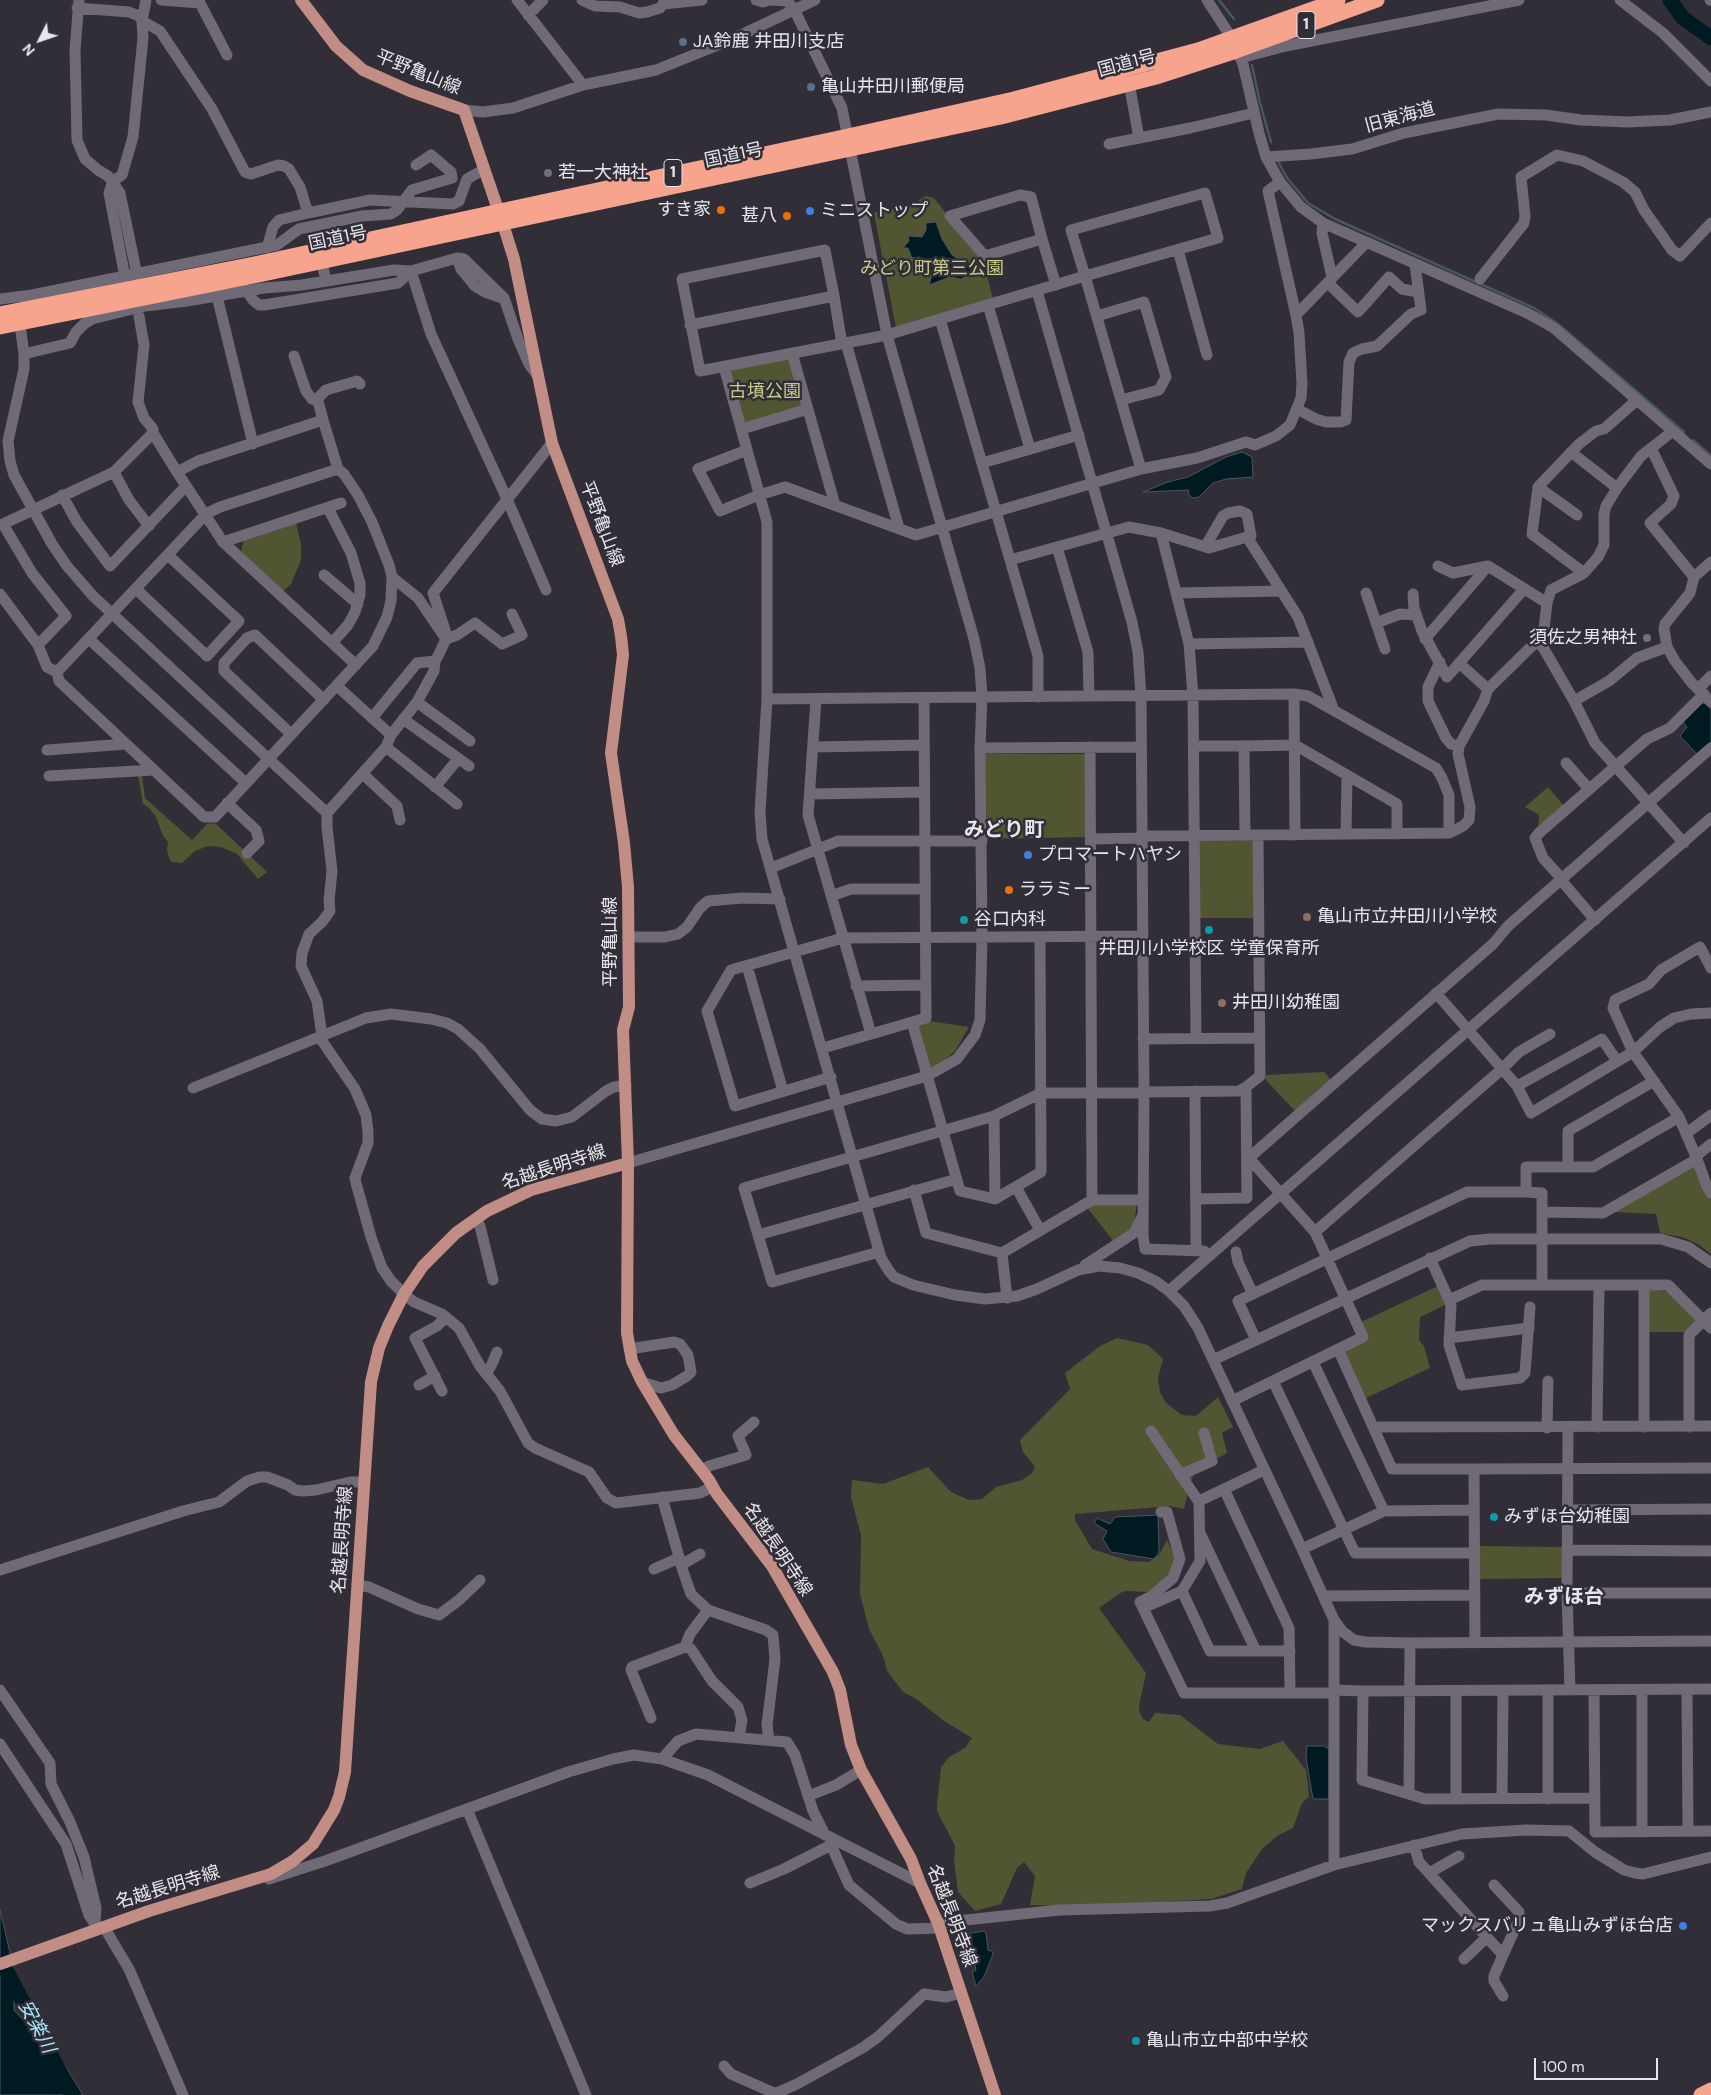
<!DOCTYPE html>
<html>
<head>
<meta charset="utf-8">
<style>
  body { margin:0 }
  #map { position:relative; width:1711px; height:2095px; overflow:hidden; background:#322e37; font-family:"DM Sans",sans-serif }
  canvas { display:block }
  .north { position:absolute; left:15px; top:15px; width:50px; height:50px; -webkit-text-stroke:4px #322e37; paint-order:stroke; rotate:229deg; font-size:14px; font-weight:700; line-height:20px; text-align:center; color:#e8e5ec }
  .north::after { content:''; display:block; margin:auto; width:18px; height:22px; background:#e8e5ec; clip-path:polygon(50% 0,100% 100%,50% 72%,0 100%) }
  .scale { position:absolute; left:1534px; top:2058px; width:124px; height:22px; box-sizing:border-box; border:2px solid #e8e5ec; border-top:0; padding-left:6px; font-size:15px; line-height:18px; white-space:nowrap; color:#e8e5ec; -webkit-text-stroke:4px #322e37; paint-order:stroke }
</style>
</head>
<body>
<div id="map">
<canvas width="1711" height="2095"></canvas>
<div class="north">N</div>
<div class="scale">100 m</div>
</div>
<script>
const c = document.querySelector('canvas').getContext('2d');
c.lineJoin = 'round';
function fillPath(path, color) { c.fillStyle = color; c.fill(path, 'evenodd'); }
const toPath = rows => new Path2D(rows.map(r => 'M' + r).join(''));
function stroke(path, color, width, dash) { c.strokeStyle = color; c.lineWidth = width; c.lineCap = dash ? 'butt' : 'round'; c.setLineDash(dash || []); c.stroke(path); }
function drawText(font, color, halo, rows, align = 'center') {
  c.font = font + ' "DM Sans","Noto Sans JP",sans-serif'; c.lineWidth = 5; c.setLineDash([]); c.textBaseline = 'middle'; c.strokeStyle = halo; c.fillStyle = color; for (const [text, x, y, turn = 0] of rows) {
    c.save(); c.translate(x, y); c.rotate((+turn || 0) * Math.PI / 180); c.textAlign = isNaN(turn) ? turn : align; if (halo) c.strokeText(text, 0, 0); c.fillText(text, 0, 0); c.restore();
  }
}
fillPath(toPath([
  [926,196,934,198,983,260,993,299,896,328,874,213,911,205],
  [789,359,802,408,744,423,730,374,732,370],
  [296,522,301,544,301,560,291,584,282,592,241,553,244,538],
  [985,754,1088,754,1088,837,987,839],
  [138,775,142,775,145,798,192,840,207,824,215,823,267,872,258,879,237,854,221,847,208,846,195,851,182,863,172,862,169,858,167,850,168,842,163,836,156,817,149,808,143,804],
  [1548,787,1564,806,1538,829,1539,815,1525,807],
  [1200,839,1252,839,1255,841,1255,918,1198,918,1198,842],
  [929,1021,969,1027,955,1051,939,1065,929,1070,917,1024],
  [1324,1072,1331,1080,1295,1111,1265,1079,1266,1075],
  [1696,1166,1701,1186,1711,1200,1711,1254,1698,1244,1682,1237,1660,1233,1656,1214,1614,1212],
  [1092,1203,1137,1203,1134,1225,1130,1231,1114,1242,1086,1206],
  [1438,1286,1447,1304,1420,1317,1419,1340,1424,1346,1430,1368,1364,1399,1345,1356,1347,1349,1368,1339,1361,1322],
  [1652,1289,1668,1292,1696,1319,1696,1325,1688,1332,1647,1332,1648,1292],
  [1117,1338,1148,1345,1163,1359,1158,1378,1160,1392,1166,1403,1182,1415,1196,1416,1218,1397,1233,1427,1222,1433,1227,1453,1196,1470,1190,1483,1184,1509,1170,1506,1075,1514,1075,1520,1092,1549,1129,1561,1149,1562,1159,1555,1167,1540,1176,1560,1170,1574,1147,1592,1126,1591,1120,1593,1099,1608,1146,1673,1139,1706,1140,1713,1143,1719,1149,1722,1155,1713,1180,1715,1218,1744,1260,1749,1283,1741,1306,1770,1309,1797,1302,1803,1293,1828,1277,1836,1262,1849,1246,1873,1242,1889,1211,1899,1097,1906,1030,1905,1035,1876,1024,1862,1017,1868,1001,1904,975,1911,958,1892,954,1860,955,1846,937,1811,937,1805,941,1767,949,1757,965,1748,972,1738,944,1721,915,1698,903,1692,887,1671,884,1658,869,1629,860,1594,861,1535,851,1498,852,1480,883,1484,928,1467,951,1492,969,1500,982,1499,996,1487,1022,1480,1032,1473,1035,1467,1023,1452,1020,1440,1070,1389,1065,1373,1100,1346],
  [1479,1546,1562,1547,1562,1578,1478,1579]
]), '#515531');
const water = toPath([
  [936,222,942,239,952,255,958,259,965,259,971,269,971,272,964,271,967,276,961,279,950,277,929,285,933,272,927,269,920,257,912,258,908,248,903,248,909,241,908,233,909,236,922,237,926,230,926,223,936,222],
  [1242,452,1252,457,1253,477,1226,479,1213,483,1199,497,1193,498,1188,494,1189,490,1143,492,1168,482,1188,477,1226,457,1242,452],
  [1701,703,1706,703,1711,710,1711,742,1697,754,1680,736,1687,727,1683,722,1701,703],
  [1158,1515,1159,1552,1154,1559,1111,1552,1103,1539,1107,1531,1094,1523,1097,1518,1110,1524,1115,1517,1158,1515],
  [1307,1746,1324,1746,1329,1749,1329,1799,1313,1799,1306,1758,1307,1746],
  [0,1910,14,1970,14,2010,64,2064,83,2095,0,2095,0,1910],
  [984,1931,986,1933,988,1950,992,1951,993,1954,984,1977,976,1986,972,1972,976,1970,975,1965,970,1967,958,1938,959,1935,984,1931]
]);
fillPath(water, '#001a21');
stroke(water, '#46575e', 1);
stroke(toPath([
  [1219,0,1234,19],
  [1252,65,1260,103,1271,142],
  [1279,163,1287,178,1308,203,1335,219,1534,308,1558,324,1684,432],
  [1693,440,1711,456]
]), '#46575e', 2.5);
stroke(toPath([
  [1670,0,1683,18,1711,38],
  [4,1966,72,2095]
]), '#001a21', 15);
stroke(toPath([
  [79,0,75,50,77,140,85,159,98,170,108,176,120,193,137,275],
  [161,0,200,3,227,55],
  [517,0,583,85],
  [582,0,595,6,620,7,639,13,647,12,660,8,663,4,702,0],
  [756,0,763,2,770,0],
  [770,0,787,1],
  [1207,0,1231,37,1243,64,1259,133,1266,157,1280,182,1301,207,1323,223,1527,313,1554,328,1711,464],
  [1620,0,1663,33,1711,81],
  [1710,0,1711,0],
  [77,8,129,12,139,16,142,21,160,31,212,109,245,172,251,174,278,165,284,166,289,169,300,187,308,213],
  [528,15,543,0],
  [1240,58,1286,46,1519,0],
  [1129,83,1139,138],
  [464,110,483,112,513,108,583,85,656,70,728,41,815,0],
  [1109,144,1190,128,1254,113],
  [1266,157,1311,154,1352,149,1404,133,1498,114,1546,115,1581,120,1628,122,1670,120,1711,112],
  [1280,182,1268,191,1296,315],
  [1323,223,1322,233,1332,277],
  [314,226,326,281],
  [1042,239,1031,197,1020,195,950,216,985,256,1042,239,1056,285],
  [267,248,273,227,279,220,308,213,370,200,453,204,459,201,467,179,483,170],
  [1178,250,1207,355],
  [457,258,461,269,475,286,485,292,502,298],
  [411,271,431,334,507,499,546,590],
  [125,277,109,193,113,181,122,175,133,137,143,38,142,21,146,0],
  [1480,279,1524,223,1525,216,1521,177,1557,155,1583,161,1623,182,1635,192,1644,210,1672,250,1680,256,1711,223],
  [1328,283,1358,312,1389,277,1402,289,1418,292],
  [246,290,253,300,259,305,264,305,398,283,411,271],
  [1037,291,1132,622,1138,652,1141,696,1144,1092,1143,1236,1145,1249,1204,1251],
  [217,296,253,444],
  [834,296,825,250,682,279,700,371,887,335,940,319,1085,276,1218,238,1205,193,1071,230,1085,276,1141,469],
  [0,299,32,295,277,245,299,229,362,216,391,214,397,210,412,190,452,178,451,172,431,155,416,165],
  [988,305,1030,449],
  [139,316,144,345,138,402,144,418,153,429,153,433,177,472,198,461,323,420,338,469,344,474,358,495,372,522,389,565,392,577,391,601,387,617,373,646,215,817,204,817,59,681,57,672,206,514,220,507,338,469],
  [1097,316,1144,302,1166,377,1159,390,1121,400],
  [19,317,24,354,24,369,8,441,10,461,14,475,52,544,67,566,93,596,327,813],
  [940,319,1038,656,1038,697],
  [690,325,834,296,842,344],
  [846,343,899,528],
  [792,353,835,505],
  [24,354,70,343,76,332,84,324,92,319,145,306,187,301,264,288,302,285,394,270,411,271,457,258,464,259,504,298,518,339,529,364,537,375],
  [294,356,306,391,312,399,318,401,323,420],
  [724,367,767,522,767,699,760,812,762,839,881,1258,889,1271,894,1277,913,1285,955,1295,985,1299,1017,1296,1037,1289,1078,1270,1099,1266,1120,1268,1138,1273,1155,1281,1169,1291,1184,1306,1198,1328,1302,1549,1334,1620,1343,1632,1354,1640,1365,1642,1410,1643,1711,1641],
  [318,401,319,397,326,390,357,381,360,384],
  [1297,409,1316,419,1326,422,1341,422,1346,420,1349,362,1353,353,1362,349,1377,346,1411,314,1421,310,1415,264],
  [742,429,808,409],
  [1651,448,1674,496,1671,504,1650,523,1694,577],
  [747,450,698,469,720,511,759,495,785,487,916,535,1141,469,1197,458,1246,442,1255,445,1276,436,1290,425,1301,398,1302,383,1299,333,1296,315,1367,242],
  [1571,452,1617,488],
  [982,463,1079,435],
  [114,472,129,500,149,526],
  [177,472,223,542,356,665],
  [1538,487,1577,515],
  [62,495,77,522,110,566,186,486],
  [328,508,351,553,360,583,360,595,355,612,348,625,332,643],
  [1161,533,1189,644,1193,696,1196,1039],
  [223,542,341,503],
  [1057,547,1088,652,1089,696],
  [1205,547,1223,516,1228,513,1240,511,1247,514,1251,536,1247,537],
  [1010,560,1129,527,1161,533,1209,548,1247,537,1298,617,1333,708],
  [1711,562,1694,577,1690,593,1665,624,1664,629,1667,647,1675,661,1691,682,1711,702],
  [1438,566,1453,573,1488,566,1547,603],
  [1584,573,1532,534,1538,487,1579,444,1596,431,1604,429,1637,400],
  [324,575,358,604],
  [392,577,418,598,446,639,457,635,475,623,502,644,522,635,512,614],
  [136,589,207,656,215,647,239,621,168,555],
  [1176,593,1281,591],
  [1366,593,1385,649],
  [0,594,38,645],
  [1413,594,1414,608,1422,631,1447,677,1524,589],
  [1376,623,1400,614,1416,615],
  [89,639,246,783],
  [1425,639,1488,566],
  [1537,641,1544,649,1574,701,1595,743,1684,843],
  [1189,644,1308,642],
  [1440,662,1428,687,1428,701,1446,738,1451,744,1459,746],
  [1459,663,1488,689],
  [57,672,47,667,38,645,66,616,32,573,3,524,114,472,153,433],
  [337,686,391,735],
  [1699,688,1711,676],
  [1294,694,1295,835],
  [767,699,1294,694,1308,696,1436,768,1442,778,1449,795,1449,833],
  [816,699,808,815,871,1034],
  [1574,701,1609,681,1637,658,1667,647],
  [417,702,470,741],
  [372,718,417,663,435,661,438,656,446,639,445,630,433,593,552,443],
  [403,719,469,766],
  [291,734,224,671,224,663,247,638,255,635,324,700],
  [1194,746,1244,746,1245,835],
  [1244,746,1295,745,1397,804,1397,834],
  [386,747,457,804],
  [813,747,924,745],
  [1090,747,1092,1200],
  [980,748,1141,747],
  [47,750,126,744],
  [1566,763,1589,789],
  [363,774,397,806,400,820],
  [49,776,154,770],
  [435,787,458,759],
  [810,794,924,792],
  [227,803,256,830,259,841,247,853],
  [1346,834,1347,776],
  [1142,836,1449,833,1463,826,1469,820,1470,807,1458,754,1459,746,1484,701,1488,689,1540,638,1544,629,1547,603,1551,590,1584,573,1598,557,1604,545,1604,514,1606,506,1617,488,1641,456,1673,431],
  [1092,839,1142,838],
  [771,868,838,841,982,841],
  [1562,879,1543,858,1535,838,1539,833,1647,739,1670,728,1704,694],
  [1561,880,1595,920],
  [831,896,851,889,925,889],
  [628,937,665,937,678,934,687,927,700,908,708,901,743,898,780,899],
  [747,966,783,1091],
  [1711,968,1700,947,1661,970,1649,984,1615,1000,1613,1008,1633,1052,1660,1027,1674,1018,1691,1014,1711,1013],
  [856,986,925,985],
  [1436,993,1517,1086,1531,1113,1633,1052,1679,1117,1697,1159,1603,1213,1543,1212],
  [912,1022,960,1191,995,1199,1041,1172,1040,937],
  [322,1036,317,1001,301,966,302,953,309,934,322,922,330,911,329,901,332,871,327,827,327,813,386,747,391,735,417,702,434,671,435,661],
  [320,1038,355,1089,366,1115,368,1132,368,1143,355,1178,356,1183,371,1237,382,1268,391,1281,404,1294,414,1302,442,1314,459,1328,480,1366,500,1391,528,1443,535,1448,589,1472,607,1498,616,1503,700,1493,712,1487],
  [1143,1039,1259,1038],
  [823,1048,926,1018,924,698],
  [831,1077,735,1106,707,1011,731,970,843,938,1143,936],
  [1517,1086,1602,1039,1617,1061],
  [193,1088,366,1018,391,1014,431,1019,447,1023,458,1029,480,1049,530,1110,542,1119,556,1121,572,1117,606,1091,614,1087,626,1085],
  [1195,1091,1196,1250],
  [1144,1092,1239,1091,1246,1087],
  [994,1116,995,1199],
  [1687,1133,1711,1115],
  [1696,1156,1711,1144],
  [1250,1157,1493,944,1508,926,1711,748],
  [1697,1159,1706,1184,1711,1193],
  [628,1163,927,1076,957,1059,975,1035,980,1020,982,938,980,748,982,697,980,668,974,639,887,335,842,108,794,9,786,0],
  [1568,1167,1568,1131,1654,1081],
  [1016,1187,1040,1230],
  [914,1190,926,1233,1002,1253,1092,1200,1143,1200],
  [1197,1199,1247,1198,1246,1087,1260,1076,1258,835],
  [475,1219,480,1226,493,1280],
  [1315,1232,1502,1069,1519,1052,1550,1034],
  [758,1235,957,1179],
  [879,1252,772,1282,744,1188,994,1116,1041,1093,1144,1093],
  [1236,1252,1238,1262,1253,1294],
  [1002,1253,1007,1298],
  [1430,1258,1449,1300,1482,1285,1668,1285,1711,1328],
  [1085,1265,1134,1233,1142,1217],
  [1542,1285,1542,1193,1526,1192,1526,1167,1593,1167,1679,1117],
  [1169,1291,1711,818],
  [1449,1300,1451,1305,1449,1345,1462,1385,1520,1378,1525,1373,1530,1307],
  [1449,1338,1529,1328],
  [1256,1340,1238,1301,1467,1192,1526,1192],
  [629,1349,674,1342,680,1344,688,1355,691,1372,687,1376,672,1385,661,1388,642,1382],
  [1338,1349,1392,1469,1474,1469,1475,1643],
  [1213,1360,1470,1241,1490,1239,1661,1239,1688,1247,1711,1263],
  [1313,1362,1384,1511],
  [486,1374,492,1364,497,1352],
  [1273,1381,1355,1553,1475,1553],
  [419,1385,435,1376],
  [442,1391,415,1338,437,1326,446,1317],
  [1232,1401,1363,1337,1315,1232,1247,1156],
  [1374,1427,1711,1426],
  [1597,1427,1599,1285],
  [1644,1427,1644,1285],
  [1689,1427,1689,1335,1711,1313],
  [1547,1428,1548,1381],
  [1568,1428,1567,1593,1570,1690],
  [1151,1431,1199,1502],
  [1474,1469,1711,1468],
  [1264,1470,1199,1501,1200,1561,1182,1591,1143,1608,1184,1693,1333,1693],
  [702,1471,709,1466,746,1455,738,1436,754,1422],
  [1180,1475,1212,1461,1204,1433],
  [1224,1489,1289,1628,1290,1693],
  [662,1497,683,1571,691,1594,708,1610,766,1630,773,1635,775,1659,767,1725,769,1740],
  [1568,1510,1711,1509],
  [1201,1535,1256,1651],
  [1302,1549,1384,1511,1474,1510],
  [1567,1550,1711,1551],
  [681,1565,700,1554],
  [654,1569,679,1558],
  [0,1570,183,1511,219,1502,247,1481,260,1477,267,1477,288,1485,295,1490,303,1491,316,1490,350,1482,364,1482],
  [357,1585,369,1587,418,1609,439,1615,459,1600,480,1580],
  [1182,1591,1210,1651,1290,1651],
  [1567,1593,1711,1593],
  [1324,1596,1475,1595],
  [1141,1604,1140,1602,1150,1597,1173,1578,1180,1559,1167,1512,1161,1512],
  [1410,1643,1409,1794,1425,1799,1595,1798],
  [685,1647,691,1649,712,1681,738,1707,742,1720,739,1737],
  [0,1690,50,1763,51,1784,70,1822,84,1857,96,1908,95,1923],
  [1333,1690,1363,1691],
  [1548,1690,1548,1799],
  [1594,1690,1595,1832,1711,1831],
  [1642,1690,1642,1832],
  [1687,1690,1688,1831],
  [651,1718,631,1670,632,1667,685,1647,690,1634,708,1610],
  [0,1744,66,1844,89,1915,95,1924],
  [662,1759,678,1741,696,1734,787,1742,795,1755,813,1811,825,1835],
  [1409,1794,1362,1780,1363,1691,1711,1689],
  [808,1796,836,1785,861,1770],
  [1456,1799,1456,1691],
  [1502,1799,1503,1691],
  [467,1809,586,2095],
  [833,1839,831,1845,849,1885,896,1924,907,1929,939,1928],
  [1414,1845,1419,1862,1503,1955,1494,1976,1494,1981,1503,1996],
  [1334,1865,1462,1834,1526,1830,1569,1831,1595,1852,1624,1870,1635,1873,1643,1874,1711,1857],
  [1429,1873,1459,1856],
  [269,1879,325,1861,568,1772,613,1759,634,1755,662,1759,708,1775,920,1883],
  [750,1883,784,1869,831,1845],
  [1494,1885,1519,1912,1519,1920,1503,1955],
  [938,1923,1059,1910,1210,1906,1227,1903,1334,1865,1334,1620],
  [104,1927,129,1969,183,2095],
  [1464,1959,1486,1938],
  [724,2066,731,2074,774,2093],
  [772,2095,797,2084,864,2047,879,2036,924,1994,946,1997,961,1993]
]), '#6f6a75', 11);
stroke(toPath([
  [301,0,336,46,363,70,410,91,464,110,503,224,514,259,552,443,618,619,621,636,623,655,611,753,624,843,628,887,629,1007,623,1030,628,1163,627,1333,632,1361,642,1382,674,1435,709,1480,717,1494,772,1566,833,1672,840,1690,851,1745,861,1770,911,1859,920,1883,938,1923,995,2095],
  [0,1964,149,1911,271,1874,293,1861,313,1844,334,1810,339,1797,345,1772,371,1382,379,1348,388,1326,404,1294,423,1266,456,1233,487,1211,531,1190,628,1163]
]), '#c18d85', 12);
stroke(toPath([
  [0,314,254,264,848,136,1014,99,1198,50,1338,0],
  [0,327,254,276,1001,117,1156,77,1236,51,1377,0],
  [1701,2095,1711,2090]
]), '#f7a48f', 15);
for (const [x, y, r, color] of [
  [683,42,5,"#5c6f8a"],
  [811,87,5,"#5c6f8a"],
  [548,173,5,"#6b7280"],
  [721,210,5,"#e8710a"],
  [810,211,5,"#3f7fe0"],
  [787,216,5,"#e8710a"],
  [1647,638,5,"#6b7280"],
  [1028,855,5,"#3f7fe0"],
  [1009,890,5,"#e8710a"],
  [1307,917,5,"#8d6e63"],
  [964,920,5,"#0f9aa8"],
  [1209,930,5,"#0f9aa8"],
  [1222,1003,5,"#8d6e63"],
  [1494,1517,5,"#0f9aa8"],
  [1683,1926,5,"#3f7fe0"],
  [1136,2041,5,"#0f9aa8"]
]) { const dot = new Path2D(); dot.arc(x, y, r, 0, 2 * Math.PI); c.fillStyle = color; c.fill(dot); stroke(dot, '#322e37', 2); }
for (const [x, y, w] of [
  [1306,25,18],
  [673,173,18]
]) { const box = new Path2D(); box.roundRect(x - w / 2, y - 13.5, w, 27, 4); c.fillStyle = '#322e37'; c.fill(box); stroke(box, '#e8e5ec', 1); }
drawText('bold 16px', '#e8e5ec', null, [
  ["1",1306,25],
  ["1",673,173]
]);
drawText('18px', '#e8e5ec', '#322e37', [
  ["JA鈴鹿 井田川支店",693,42],
  ["亀山井田川郵便局",821,87],
  ["若一大神社",558,173],
  ["すき家",711,210,"right"],
  ["ミニストップ",820,211],
  ["甚八",777,216,"right"],
  ["須佐之男神社",1637,638,"right"],
  ["プロマートハヤシ",1038,855],
  ["ララミー",1019,890],
  ["亀山市立井田川小学校",1317,917],
  ["谷口内科",974,920],
  ["井田川小学校区 学童保育所",1209,949,"center"],
  ["井田川幼稚園",1232,1003],
  ["みずほ台幼稚園",1504,1517],
  ["マックスバリュ亀山みずほ台店",1673,1926,"right"],
  ["亀山市立中部中学校",1146,2041]
], 'left');
drawText('18px', '#e8e5ec', '#322e37', [
  ["国道1号",1127,64,-15],
  ["平野亀山線",418,73,22],
  ["旧東海道",1400,118,-15],
  ["国道1号",734,156,-12],
  ["国道1号",338,239,-12],
  ["平野亀山線",601,524,69],
  ["平野亀山線",611,942,-90],
  ["名越長明寺線",554,1168,-18],
  ["名越長明寺線",343,1540,-86],
  ["名越長明寺線",777,1550,56],
  ["名越長明寺線",168,1888,-17],
  ["名越長明寺線",951,1916,69]
]);
drawText('18px', '#c6ce87', '#322e37', [
  ["みどり町第三公園",932,269],
  ["古墳公園",765,392]
]);
drawText('italic 19px', '#a3eafc', '#322e37', [
  ["安楽川",36,2027,62]
]);
drawText('bold 20px', '#e8e5ec', '#322e37', [
  ["みどり町",1004,831],
  ["みずほ台",1564,1598]
]);
</script>
</body>
</html>
